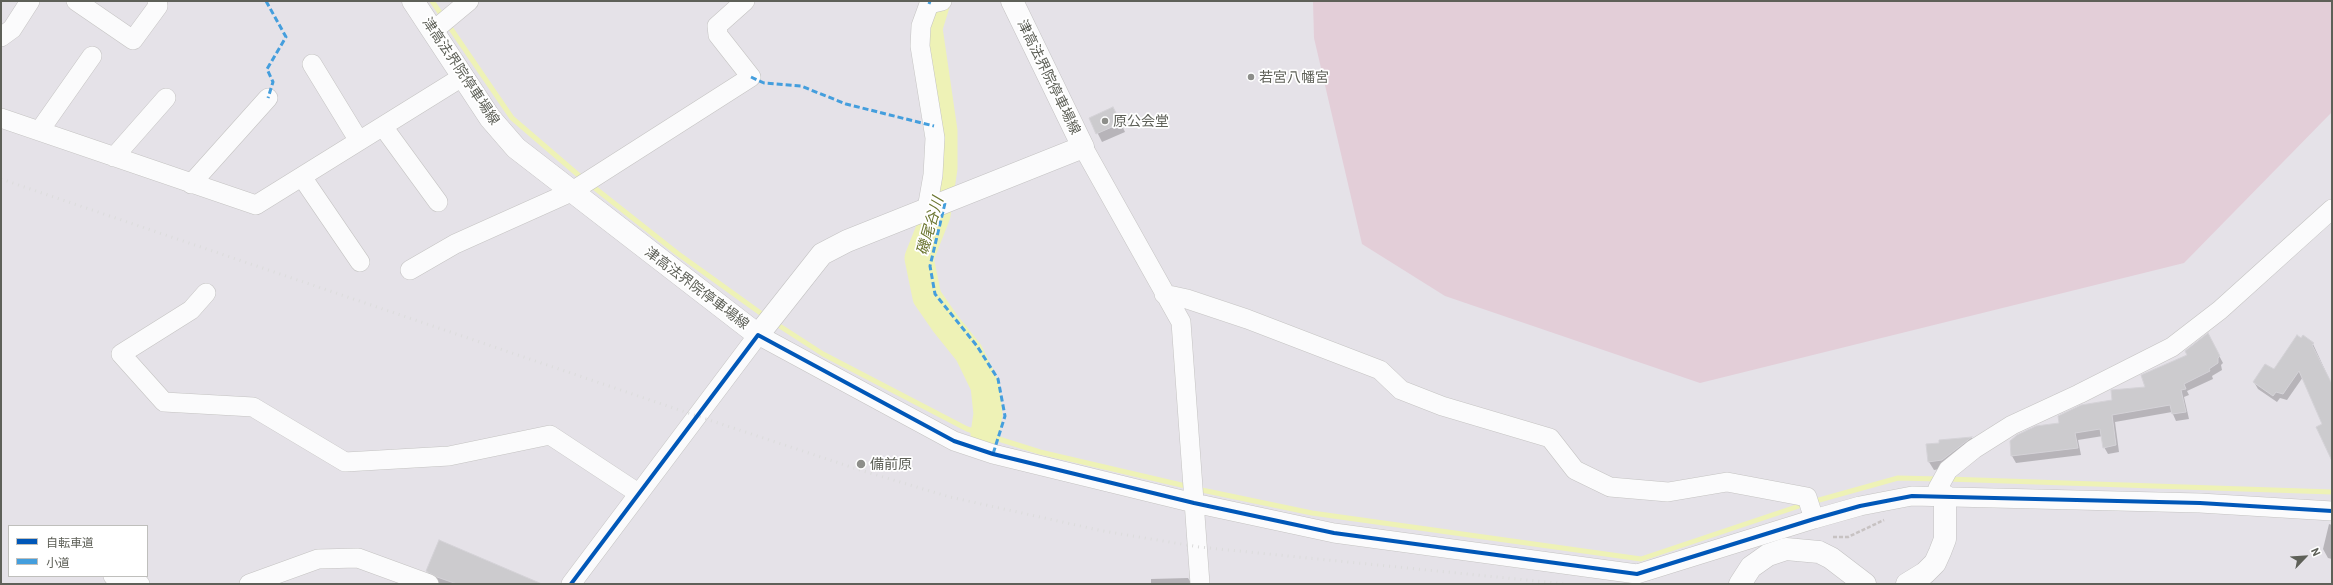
<!DOCTYPE html>
<html>
<head>
<meta charset="utf-8">
<style>
  body { margin:0 }
  #map { position:relative; width:2333px; height:585px; overflow:hidden; background:#e5e2e8; font-family:Barlow,"Noto Sans JP",sans-serif }
  canvas { display:block }
  .frame { position:absolute; inset:0; border:2px solid #5e6058; pointer-events:none }
  .legend { position:absolute; left:8px; top:525px; width:140px; height:52px; box-sizing:border-box; background:#fff; border:1px solid #bfbfbc; margin:0; padding:5px 7px; list-style:none; font-size:12px; color:#5e6058 }
  .legend li { display:flex; align-items:center; gap:8px; height:20px }
  .legend b { width:20px; border:1px solid #bfbfbc }
  .north { position:absolute; left:2285px; top:537px; width:40px; height:40px; -webkit-text-stroke:3px #fff; paint-order:stroke; rotate:65deg; font-size:11px; font-weight:700; line-height:16px; text-align:center; color:#5e6058 }
  .north::after { content:''; display:block; margin:auto; width:14px; height:18px; background:#5e6058; clip-path:polygon(50% 0,100% 100%,50% 72%,0 100%) }
</style>
</head>
<body>
<div id="map">
<canvas width="2333" height="585"></canvas>
<div class="frame"></div>
<ul class="legend">
<li><b style="height:5px;background:#0057b8"></b>自転車道</li>
<li><b style="height:5px;background:#449edd"></b>小道</li>
</ul>
<div class="north">N</div>
</div>
<script>
const c = document.querySelector('canvas').getContext('2d');
c.lineJoin = 'round';
function fillPath(path, color) { c.fillStyle = color; c.fill(path, 'evenodd'); }
const toPath = rows => new Path2D(rows.map(r => 'M' + r).join(''));
function stroke(path, color, width, dash) { c.strokeStyle = color; c.lineWidth = width; c.lineCap = dash ? 'butt' : 'round'; c.setLineDash(dash || []); c.stroke(path); }
function drawText(font, color, halo, rows, align = 'center') {
  c.font = font + ' Barlow,"Noto Sans JP",sans-serif'; c.lineWidth = 3.5; c.setLineDash([]); c.textBaseline = 'middle'; c.strokeStyle = halo; c.fillStyle = color; for (const [text, x, y, turn = 0] of rows) {
    c.save(); c.translate(x, y); c.rotate((+turn || 0) * Math.PI / 180); c.textAlign = isNaN(turn) ? turn : align; if (halo) c.strokeText(text, 0, 0); c.fillText(text, 0, 0); c.restore();
  }
}
fillPath(toPath([
  [1313,1,2332,1,2332,112,2184,263,1700,383,1445,296,1362,244,1314,38]
]), '#e3ced8');
fillPath(toPath([
  [1118,117,1125,132,1102,142,1090,118],
  [2208,335,2223,363,2221,365,2222,370,2212,376,2213,379,2187,391,2189,395,2184,397,2189,419,2176,421,2172,412,2115,422,2119,452,2108,454,2104,447,2103,436,2078,440,2081,455,2016,463,2012,456,2060,424,2146,388,2189,355],
  [2302,339,2313,344,2332,385,2332,458,2323,425,2303,377,2287,400,2280,398,2277,402,2258,389,2254,382,2275,371],
  [1972,438,1976,446,1947,468,1934,470,1929,462,1940,441],
  [2329,524,2332,525,2332,559,2328,558,2323,549],
  [427,571,540,584,434,584],
  [1188,578,1192,584,1151,584,1151,579]
]), '#0003');
stroke(toPath([
  [432,1,443,17],
  [447,23,512,118,583,179],
  [591,185,677,253,766,317],
  [775,323,823,354,967,429,1040,452,1190,487],
  [1947,479,2332,492],
  [1197,489,1312,513,1641,559,1805,504],
  [1812,502,1898,478,1939,479]
]), '#eef2b6', 5);
stroke(toPath([
  [936,2,928,28,943,131,943,168,936,215,919,258,927,297,945,323,969,353,985,386,988,414,985,434]
]), '#eef2b6', 29);
const building = toPath([
  [1113,107,1121,123,1096,134,1089,118,1113,107],
  [2208,333,2220,356,2218,358,2218,363,2209,369,2210,371,2184,384,2186,389,2181,390,2186,412,2172,414,2170,405,2112,415,2116,445,2103,448,2100,429,2075,433,2078,448,2011,456,2010,441,2017,435,2036,426,2059,423,2058,416,2081,405,2112,400,2111,390,2145,387,2141,375,2187,355,2185,351,2208,333],
  [2297,335,2301,338,2303,335,2314,343,2312,345,2332,384,2332,461,2316,427,2322,424,2299,371,2283,394,2276,392,2273,396,2253,382,2265,364,2274,369,2297,335],
  [1972,437,1942,460,1928,462,1926,444,1939,443,1939,440,1972,437],
  [439,540,542,584,457,584,437,577,426,571,439,540]
]);
fillPath(building, '#cccbce');
stroke(building, '#d4d2d7', 1);
const street = toPath([
  [76,1,133,40,158,6,157,1],
  [433,31,469,1],
  [1,37,12,29,30,1],
  [312,64,359,141],
  [1,118,256,205,462,77],
  [384,128,438,202],
  [40,130,92,56],
  [1083,147,1181,322,1200,584],
  [114,157,166,98],
  [302,177,360,262],
  [191,184,268,98],
  [927,209,933,175,935,138,920,46,921,26,929,4,942,1],
  [410,270,455,244,571,192,751,77,718,35,717,26,745,1],
  [206,293,191,310,121,354,164,402,253,407,345,462,449,456,550,435,638,493],
  [1164,294,1187,299,1247,319,1380,370,1401,390,1442,406,1550,438,1575,470,1610,487,1668,492,1727,482,1807,497,1814,519],
  [1936,496,1938,488,1948,470,1974,449,2012,425,2079,394,2172,347,2220,310,2332,209],
  [113,576,140,584],
  [249,584,318,559,358,558,429,584],
  [571,584,758,335,954,441,993,454,1194,503,1334,533,1637,574,1814,519,1860,506,1912,496,2200,503,2332,511]
]);
const secondary = toPath([
  [413,1,490,118,516,148,758,335,822,254,847,241,1083,147,1012,1],
  [1740,584,1751,567,1768,555,1786,549,1819,552,1831,558,1865,584],
  [1907,584,1925,573,1935,563,1940,552,1945,539,1945,496]
]);
stroke(street, '#c4c3c2', 20);
stroke(secondary, '#c3c2c2', 23);
stroke(toPath([
  [1833,537,1848,537,1884,520]
]), '#c7c2c2', 2.5, [4, 2]);
stroke(street, '#fbfbfc', 19);
stroke(secondary, '#fbfbfc', 22);
stroke(toPath([
  [1,179,697,416,860,470,950,497,1103,531,1199,547,1566,584]
]), '#dcdcdc', 3, [1, 5]);
stroke(toPath([
  [266,1,286,37,267,69,273,82,268,98],
  [929,4,930,1],
  [751,77,764,83,801,86,846,104,934,126],
  [945,203,930,266,935,294,977,346,998,379,1005,416,993,454]
]), '#449edd', 3, [6, 3]);
stroke(toPath([
  [571,584,758,335,954,441,993,454,1194,503,1334,533,1637,574,1814,519,1860,506,1912,496,2200,503,2332,511]
]), '#0057b8', 4);
for (const [x, y, r, color] of [
  [1251,77,4,"#8d8e8a"],
  [1105,121,4,"#8d8e8a"],
  [861,464,5,"#8d8e8a"]
]) { const dot = new Path2D(); dot.arc(x, y, r, 0, 2 * Math.PI); c.fillStyle = color; c.fill(dot); stroke(dot, '#fff', 1.5); }
drawText('14px', '#5e6058', '#fff', [
  ["津高法界院停車場線",461,71,56],
  ["津高法界院停車場線",1049,77,64],
  ["津高法界院停車場線",697,288,37]
]);
drawText('14px', '#5e6058', '#fff', [
  ["若宮八幡宮",1259,77],
  ["原公会堂",1113,121],
  ["備前原",870,464]
], 'left');
drawText('italic 15px', '#6c7631', '#fff', [
  ["磯尾谷川",930,226,-74]
]);
</script>
</body>
</html>
